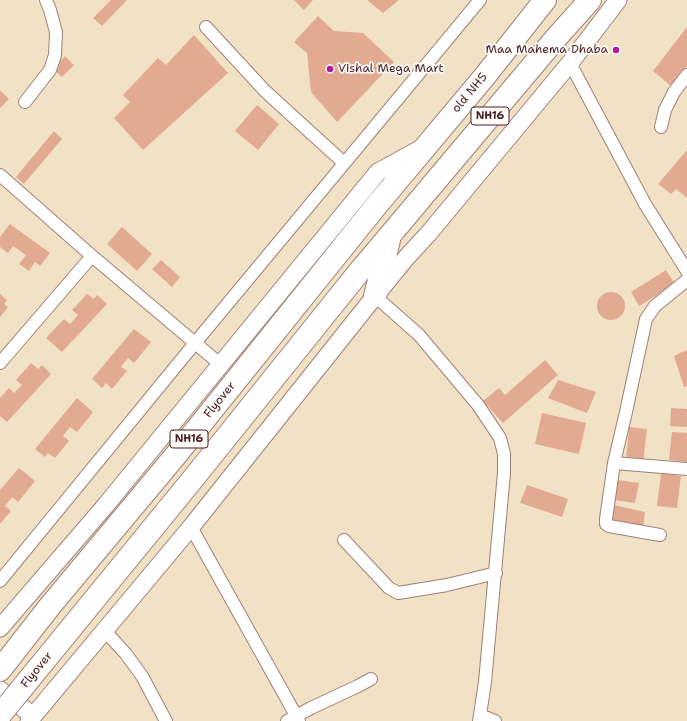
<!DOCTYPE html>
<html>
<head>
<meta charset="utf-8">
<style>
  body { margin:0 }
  canvas { display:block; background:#f2e2c5 }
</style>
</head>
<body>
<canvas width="687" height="721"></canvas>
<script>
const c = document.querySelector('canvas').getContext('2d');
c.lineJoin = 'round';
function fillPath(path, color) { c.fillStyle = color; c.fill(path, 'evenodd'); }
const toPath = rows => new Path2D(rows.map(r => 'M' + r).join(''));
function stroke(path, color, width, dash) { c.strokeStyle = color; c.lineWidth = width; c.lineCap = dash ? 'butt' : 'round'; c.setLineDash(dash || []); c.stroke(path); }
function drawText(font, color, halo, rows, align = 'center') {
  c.font = font + ' "Shantell Sans",sans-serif'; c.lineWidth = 3.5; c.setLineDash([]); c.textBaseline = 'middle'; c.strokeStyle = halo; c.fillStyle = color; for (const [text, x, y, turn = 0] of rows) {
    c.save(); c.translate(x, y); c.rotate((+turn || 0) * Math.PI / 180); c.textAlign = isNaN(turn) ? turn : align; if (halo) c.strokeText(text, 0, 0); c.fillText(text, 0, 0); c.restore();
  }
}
fillPath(toPath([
  [111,0,127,0,102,26,93,18],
  [294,0,313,0,304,10],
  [367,0,399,0,383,13],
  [318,16,334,31,363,33,394,62,337,122,311,92,307,53,294,42],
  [687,27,687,66,671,86,653,71],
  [194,35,228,73,143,150,114,118,130,102,123,95,158,58,166,65],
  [65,56,74,65,62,77,53,69],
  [0,90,9,99,0,108],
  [257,105,279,124,258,150,235,131],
  [54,131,62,139,24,184,16,177],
  [687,150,687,198,676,189,671,194,658,184],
  [10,224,50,253,40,266,35,262,29,271,19,264,26,255,13,246,8,253,0,247,0,237],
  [122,227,152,254,137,271,107,244],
  [161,260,180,277,172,287,152,269],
  [666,270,675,284,639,306,631,292],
  '597 306a14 14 0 1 1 28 0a14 14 0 1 1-28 0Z',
  [0,294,7,300,4,304,8,307,0,317],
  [87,294,94,299,97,295,107,304,62,352,46,338,64,319,70,324,78,315,72,310],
  [134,329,151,342,134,363,128,358,121,367,127,371,112,389,106,383,102,388,92,379],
  [687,350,687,386,684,387,674,356],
  [545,360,558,375,503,423,483,401,499,388,505,395],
  [31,363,38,369,42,365,51,374,7,422,0,416,0,398,9,388,14,393,22,385,16,380],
  [558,380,596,392,587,413,548,398],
  [77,398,93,412,77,432,70,427,63,436,69,441,55,458,48,453,45,457,35,449],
  [671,408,687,409,687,427,670,426],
  [542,413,586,423,579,454,535,444],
  [629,427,647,429,643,463,626,461],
  [672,432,687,433,687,462,669,460],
  [19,468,35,481,18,502,12,497,5,506,11,511,0,524,0,490],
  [661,473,681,476,677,508,657,506],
  [617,480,639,483,635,503,614,500],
  [527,485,568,499,562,517,520,503],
  [614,505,645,512,643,531,611,524]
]), '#e2aa91');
const street = toPath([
  [206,27,265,91,344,163],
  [570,63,645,204,687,271],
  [25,102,50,70,55,55,56,32,50,10,46,0],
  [661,127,665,110,674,92,687,75],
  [0,175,92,256,220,364],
  [375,296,419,335,478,405,500,438,504,454,504,473,485,682,480,715],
  [0,363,92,256],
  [614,463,687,469],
  [191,527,299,721],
  [660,535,609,526,606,524,606,519,614,463,626,412,646,319,655,306,687,280],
  [344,540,389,588,398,593,447,585,496,573],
  [0,581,195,343,480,0],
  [105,631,126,654,142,676,166,721],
  [287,721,311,708,358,686,371,679],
  [479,721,480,715,495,721]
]);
const secondary = toPath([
  [0,628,105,506,378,172,420,149],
  [0,690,33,716],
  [29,721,191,527,375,296,406,258,429,233,570,63,618,0]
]);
const highway = toPath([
  [359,272,556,38,590,0],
  [375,296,389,240],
  [0,670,50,606,176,455,376,206,485,76,545,0]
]);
stroke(street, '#9e8078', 14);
stroke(secondary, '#9e8078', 19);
stroke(highway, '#9e8078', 24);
stroke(street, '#fff', 12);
stroke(secondary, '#fff', 17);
stroke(highway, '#fff', 22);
const highwayBridge = toPath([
  [0,715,192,480,359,272]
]);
stroke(highwayBridge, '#9e8078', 24, []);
stroke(highwayBridge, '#fff', 22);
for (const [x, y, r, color] of [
  [616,50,4,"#b5179e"],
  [330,69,4,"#b5179e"]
]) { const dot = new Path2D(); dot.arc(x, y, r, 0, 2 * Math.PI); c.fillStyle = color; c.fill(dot); stroke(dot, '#fdfcf7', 1.5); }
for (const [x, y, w] of [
  [490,116,38],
  [189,439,38]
]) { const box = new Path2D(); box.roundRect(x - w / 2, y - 9, w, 18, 3); c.fillStyle = '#fdfcf7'; c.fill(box); stroke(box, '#4a1f2b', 1); }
drawText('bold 11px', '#4a1f2b', null, [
  ["NH16",490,116],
  ["NH16",189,439]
]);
drawText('12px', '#4a1f2b', '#fdfcf7', [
  ["Maa Mahema Dhaba",608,50],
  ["Vishal Mega Mart",338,69,"left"]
], 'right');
drawText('12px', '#4a1f2b', '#fdfcf7', [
  ["old NH5",470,93,-50],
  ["Flyover",220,400,-51],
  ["Flyover",37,670,-51]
]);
</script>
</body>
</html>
